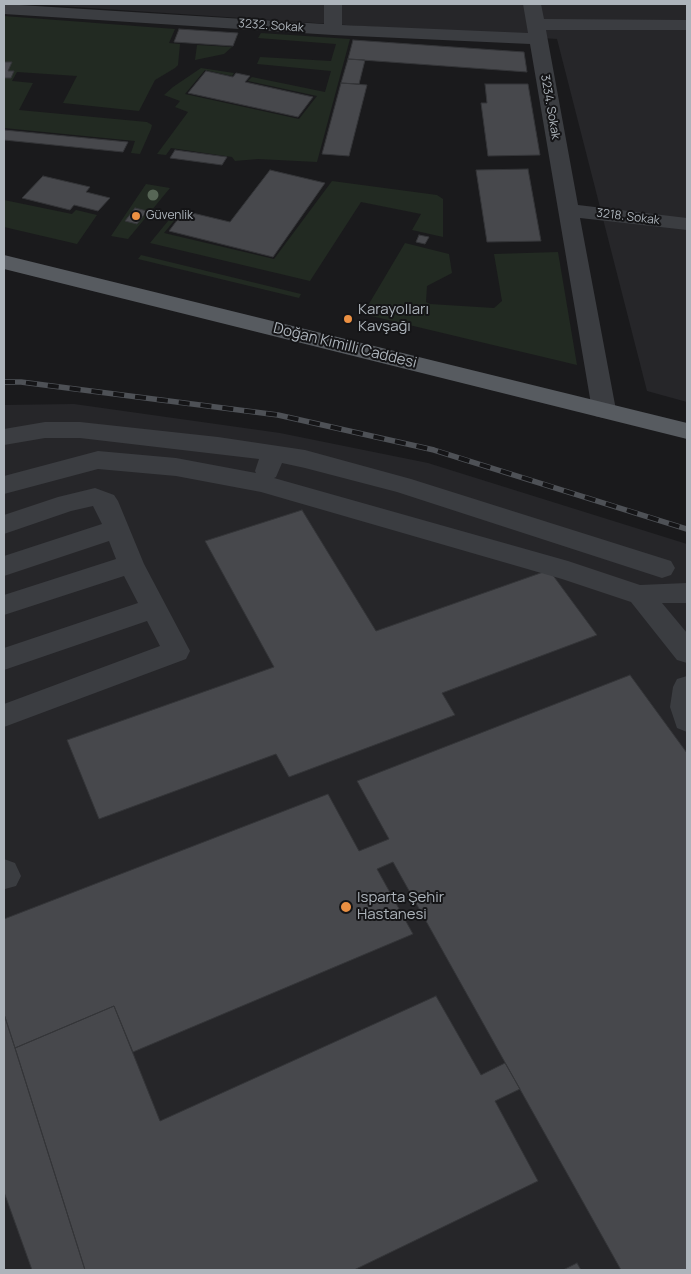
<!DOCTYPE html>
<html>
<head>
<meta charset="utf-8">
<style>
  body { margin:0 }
  #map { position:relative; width:691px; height:1274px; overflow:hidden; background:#1a1a1c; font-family:Manrope,sans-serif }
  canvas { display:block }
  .frame { position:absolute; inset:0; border:5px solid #adb4bb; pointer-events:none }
</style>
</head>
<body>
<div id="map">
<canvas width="691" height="1274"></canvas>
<div class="frame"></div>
</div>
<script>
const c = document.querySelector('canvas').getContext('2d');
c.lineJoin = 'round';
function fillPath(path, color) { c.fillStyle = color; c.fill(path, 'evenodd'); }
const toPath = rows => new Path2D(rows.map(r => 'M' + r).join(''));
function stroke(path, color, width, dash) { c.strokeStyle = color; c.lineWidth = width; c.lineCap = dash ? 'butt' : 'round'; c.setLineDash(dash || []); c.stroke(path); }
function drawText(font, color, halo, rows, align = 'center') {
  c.font = font + ' Manrope,sans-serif'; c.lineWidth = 4; c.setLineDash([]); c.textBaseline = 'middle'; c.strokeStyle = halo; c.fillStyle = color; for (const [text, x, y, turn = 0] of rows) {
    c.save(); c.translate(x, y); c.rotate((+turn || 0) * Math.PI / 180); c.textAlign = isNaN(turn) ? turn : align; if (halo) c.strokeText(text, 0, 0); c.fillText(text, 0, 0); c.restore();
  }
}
fillPath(toPath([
  [30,4,687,4,687,402,647,391,557,39],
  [74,404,280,433,428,463,687,544,687,1270,4,1270,4,405]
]), '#262629');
fillPath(toPath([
  [4,16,175,29,169,43,180,44,178,65,175,68,155,80,139,111,63,103,77,76,17,72,12,81,33,83,19,110,147,122,152,125,151,129,140,154,131,153,135,141,4,128],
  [261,33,350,39,317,162,258,159,235,161,232,157,171,148,166,155,157,154,188,112,175,107,180,101,164,95,173,87,201,68,234,73,232,76,205,70,185,94,299,119,317,96,248,81,252,77,325,92,331,71,257,64,260,57,331,61,336,44,258,38],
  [197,45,232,47,224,54,195,60],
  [332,181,437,195,443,199,443,237,412,230,421,214,361,202,310,281,150,243,177,210,182,211,164,233,274,259],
  [146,184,170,188,128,239,111,236],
  [4,200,72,214,76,210,97,215,77,244,4,227],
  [405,243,449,254,452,273,427,286,426,302,430,304,494,308,502,301,494,254,558,252,577,365,363,314],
  [141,255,301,294,299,298,138,259]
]), '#222a22');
const building = toPath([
  [179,29,238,33,233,46,174,42,179,29],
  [353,40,524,52,527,72,348,59,353,40],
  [348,59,365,60,359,84,341,83,348,59],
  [4,62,12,62,8,71,14,71,11,78,4,78,4,62],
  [206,71,233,77,236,73,250,76,245,82,313,97,298,117,188,93,206,71],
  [341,83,367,85,349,156,322,154,341,83],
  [485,84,528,84,540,155,488,156,481,103,487,103,485,84],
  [4,130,128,142,123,152,4,140,4,130],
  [175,150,227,157,222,165,170,158,175,150],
  [528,169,541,241,487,242,476,170,528,169],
  [270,170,325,183,273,257,169,231,184,211,230,222,270,170],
  [43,176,90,187,86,192,110,198,98,211,74,205,70,210,22,198,43,176],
  [135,208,147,211,137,224,125,221,135,208],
  [419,235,429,237,425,244,416,242,419,235],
  [302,510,376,631,549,570,597,635,442,693,455,715,289,777,276,754,99,819,67,740,274,667,205,541,302,510],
  [630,675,687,753,687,1270,621,1270,393,862,377,869,413,934,133,1052,114,1006,15,1048,4,1014,4,919,328,794,359,851,389,839,357,781,630,675],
  [436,996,481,1075,505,1063,520,1089,495,1101,538,1181,354,1270,85,1270,15,1048,114,1006,160,1121,436,996],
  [4,1014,15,1048,85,1270,32,1270,4,1192,4,1014],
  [577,1263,581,1270,563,1270,577,1263]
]);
fillPath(building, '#47484c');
stroke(building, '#343538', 1);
fillPath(toPath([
  [4,4,324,24,324,4,342,4,342,25,528,33,523,4,541,4,544,19,687,20,687,30,546,30,578,205,687,218,687,230,580,218,616,410,613,416,604,418,595,416,592,410,530,44,333,35,4,14,4,4],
  [45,422,80,422,218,437,305,450,411,479,671,561,675,568,671,575,662,578,397,492,305,468,282,463,276,477,274,478,568,561,640,585,687,583,687,603,662,603,687,633,687,663,677,660,631,602,562,579,261,492,176,476,98,469,4,494,4,476,98,451,176,458,256,473,255,471,259,459,80,438,45,438,4,445,4,429,45,422],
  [95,488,114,495,118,501,144,564,190,651,186,659,4,727,4,704,160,646,147,621,4,670,4,648,138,603,124,576,4,615,4,595,116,559,109,541,4,576,4,556,102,524,93,506,71,511,4,534,4,515,58,497,95,488],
  [687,676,687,732,677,728,670,707,673,687,677,679,687,676],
  [4,859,15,863,21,876,16,886,5,889,4,859]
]), '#3b3d41');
fillPath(toPath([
  [4,255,687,423,687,439,4,269,4,255]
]), '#575b60');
const rail = toPath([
  [4,382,21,382,278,415,434,450,687,529]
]);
stroke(rail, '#4e5156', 5.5);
stroke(rail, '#151517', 4, [11]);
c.fillStyle = '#576656';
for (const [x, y] of [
  [153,195]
]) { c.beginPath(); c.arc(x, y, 5.5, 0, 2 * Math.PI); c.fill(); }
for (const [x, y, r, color] of [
  [136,216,5,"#eb9042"],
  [348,319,5,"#eb9042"],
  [346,907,6,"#eb9042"]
]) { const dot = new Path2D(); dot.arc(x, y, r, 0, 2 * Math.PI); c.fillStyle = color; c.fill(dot); stroke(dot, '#151517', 2); }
drawText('12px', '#adb4bb', '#151517', [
  ["3232. Sokak",271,26,4],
  ["3234. Sokak",550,107,80],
  ["3218. Sokak",628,217,7]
]);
drawText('12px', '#adb4bb', '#151517', [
  ["Güvenlik",146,216]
], 'left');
drawText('15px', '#adb4bb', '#151517', [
  ["Karayolları",358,310],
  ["Kavşağı",358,327],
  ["Isparta Şehir",357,898],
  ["Hastanesi",357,915]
], 'left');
drawText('15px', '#adb4bb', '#151517', [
  ["Doğan Kimilli Caddesi",345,346,14]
]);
</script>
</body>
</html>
